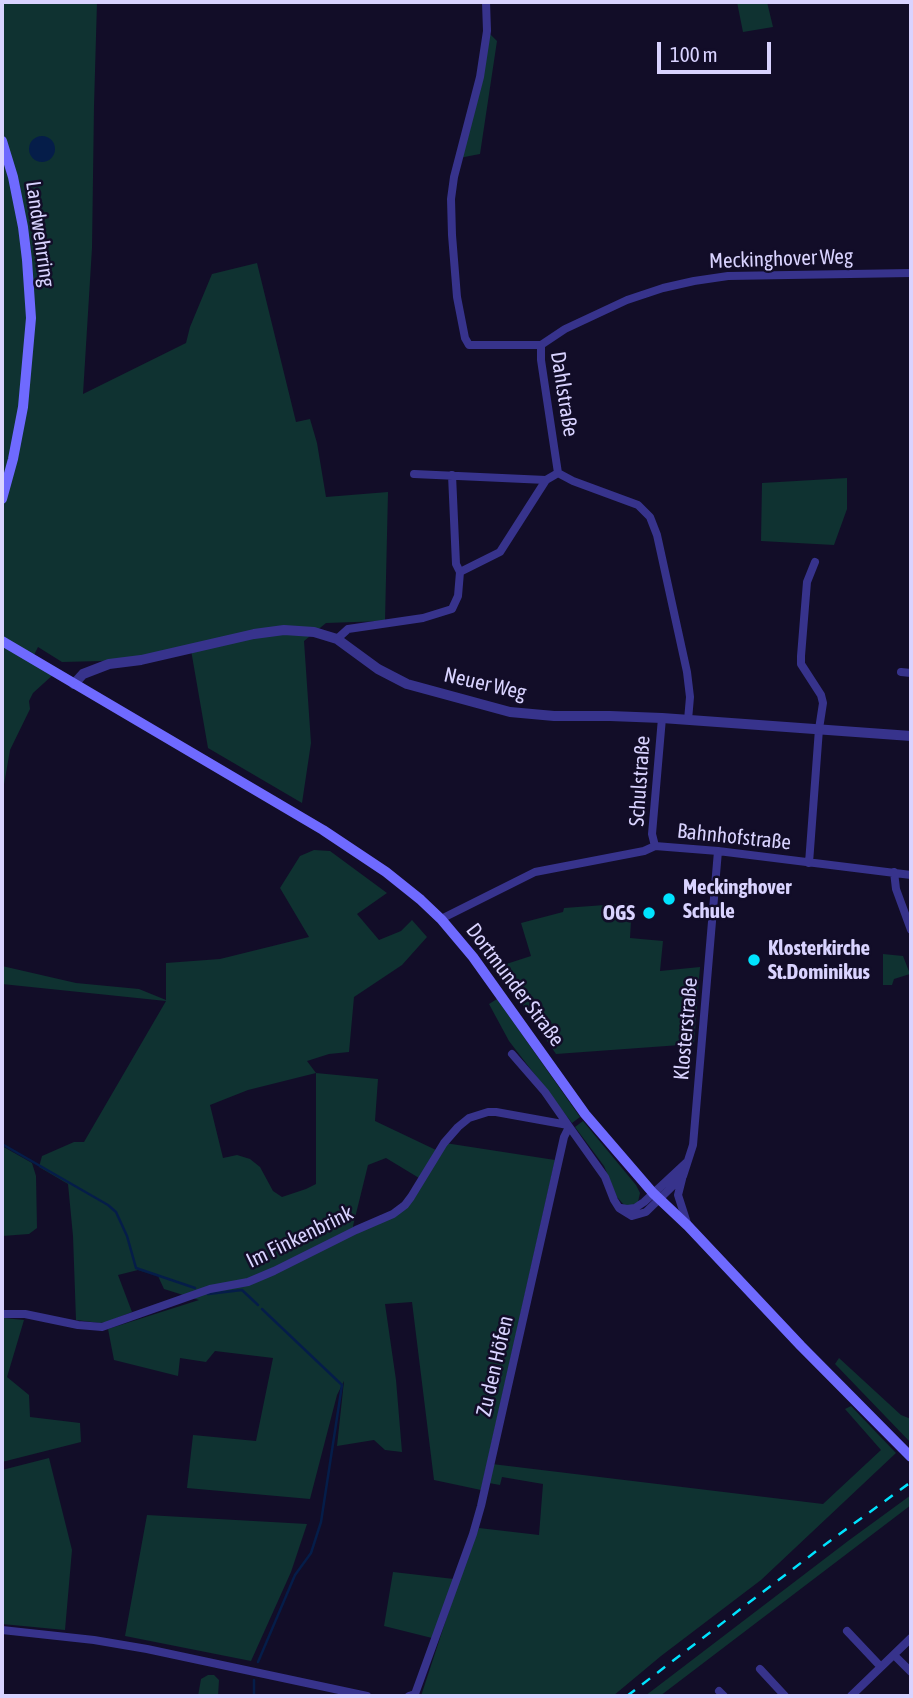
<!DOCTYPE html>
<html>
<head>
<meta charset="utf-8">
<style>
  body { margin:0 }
  #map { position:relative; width:913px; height:1698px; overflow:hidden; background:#120d28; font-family:"Asap Condensed",sans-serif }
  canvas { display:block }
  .frame { position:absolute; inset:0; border:4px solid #d9d3ff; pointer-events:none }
  .scale { position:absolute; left:657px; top:42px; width:114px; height:32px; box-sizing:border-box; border:4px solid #d9d3ff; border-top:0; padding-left:9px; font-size:21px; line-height:24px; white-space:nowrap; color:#d9d3ff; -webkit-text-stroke:5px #120d28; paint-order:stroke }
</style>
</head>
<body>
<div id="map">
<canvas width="913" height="1698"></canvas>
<div class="frame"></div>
<div class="scale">100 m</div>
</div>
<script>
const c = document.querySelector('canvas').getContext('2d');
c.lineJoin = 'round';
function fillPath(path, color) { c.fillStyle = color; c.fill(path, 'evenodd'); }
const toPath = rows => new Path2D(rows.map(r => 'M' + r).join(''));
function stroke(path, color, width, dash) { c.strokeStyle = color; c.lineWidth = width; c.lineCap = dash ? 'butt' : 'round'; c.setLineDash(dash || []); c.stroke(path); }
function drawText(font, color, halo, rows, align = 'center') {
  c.font = font + ' "Asap Condensed",sans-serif'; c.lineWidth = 5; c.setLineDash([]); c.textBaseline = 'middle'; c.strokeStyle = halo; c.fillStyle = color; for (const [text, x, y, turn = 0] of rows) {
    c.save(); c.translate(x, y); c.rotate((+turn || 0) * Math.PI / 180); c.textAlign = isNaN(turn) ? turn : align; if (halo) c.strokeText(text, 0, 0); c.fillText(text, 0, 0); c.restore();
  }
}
fillPath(toPath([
  [2,2,97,2,94,106,92,248,83,394,186,343,190,327,212,274,257,263,296,422,310,419,317,443,326,497,388,492,385,621,326,623,304,641,311,743,302,803,208,748,191,650,141,660,62,662,38,647,32,659,55,673,33,693,29,701,30,709,10,750,2,796],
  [737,2,767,2,773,27,743,32],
  [487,31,497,41,480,154,459,158],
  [847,478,847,509,834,545,761,541,762,483],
  [314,850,330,851,387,893,357,914,379,940,401,931,412,920,427,937,402,965,354,997,349,1052,329,1054,307,1061,316,1073,378,1079,375,1121,436,1150,419,1178,386,1158,368,1165,353,1226,355,1231,393,1216,445,1143,555,1160,481,1490,434,1480,412,1302,385,1304,396,1380,402,1452,385,1450,374,1440,337,1446,344,1381,337,1395,310,1499,187,1488,193,1435,256,1441,273,1358,215,1351,206,1362,180,1358,178,1376,114,1360,108,1329,199,1300,164,1289,158,1276,138,1270,118,1275,132,1312,107,1322,100,1323,76,1320,73,1236,68,1184,39,1167,42,1156,74,1142,84,1142,166,1001,2,984,2,966,76,983,139,989,166,1000,166,963,220,959,309,937,280,888,300,856],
  [316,1073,316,1184,306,1189,282,1197,273,1191,260,1167,250,1159,237,1155,223,1158,210,1105,248,1090],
  [632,903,630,938,663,941,660,971,700,967,694,1044,556,1054,497,967,531,956,521,923,563,912,564,908],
  [883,954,903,956,910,974,894,979,892,985,883,985],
  [497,999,580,1117,572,1123,509,1041,489,1004],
  [583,1121,636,1185,640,1193,638,1202,631,1206,624,1205,617,1197,604,1166,575,1127],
  [2,1146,32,1163,36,1176,37,1228,29,1234,2,1236],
  [4,1318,24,1320,7,1377,29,1395,30,1417,80,1423,81,1442,2,1462,2,1319],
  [839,1358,901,1415,911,1419,911,1443,835,1364],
  [851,1406,896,1453,761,1580,661,1656,613,1696,421,1696,462,1571,479,1528,539,1535,543,1484,502,1477,500,1485,489,1483,492,1464,823,1504,881,1450,845,1409],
  [49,1458,72,1550,65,1630,2,1624,2,1470],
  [911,1495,911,1505,660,1696,645,1696,848,1541],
  [147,1515,307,1524,291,1572,251,1661,125,1636],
  [393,1572,454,1579,432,1638,384,1626],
  [208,1675,214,1675,219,1680,218,1696,198,1696,201,1679]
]), '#0f3231');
fillPath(toPath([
  '29 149a13 13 0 1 1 26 0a13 13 0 1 1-26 0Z'
]), '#051d49');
stroke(toPath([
  [2,1144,108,1205,116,1212,127,1236,136,1268,195,1288],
  [208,1294,242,1290,258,1305],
  [258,1662,295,1575,311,1553,321,1522,342,1385,262,1309],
  [254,1680,254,1696]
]), '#051d49', 2.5);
stroke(toPath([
  [486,2,487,31,480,77,454,177,451,199,452,235,457,297,465,338,469,345,541,345],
  [541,345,541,360,558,473,573,481,638,505,650,517,657,535,687,672,690,697,688,720],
  [541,345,565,329,627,300,663,288,694,281,728,276,911,273],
  [414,474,546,480,558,473],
  [452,475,456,564,460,572,500,552,546,480],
  [337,639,348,629,423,618,452,609,458,596,460,572],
  [901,672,911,673],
  [655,846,652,834,662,718],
  [809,863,819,729,823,703,821,695,801,664,801,656,807,582,815,562],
  [894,872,896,889,911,930],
  [441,919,535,872,644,851,655,846,718,851,911,875],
  [512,1054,545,1092,568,1125],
  [682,1179,678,1195,687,1223],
  [621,1208,627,1209,635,1208,644,1202,687,1162],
  [2,1314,25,1314,78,1325,102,1327,210,1289,248,1282,274,1271,356,1230,393,1214,405,1205,411,1197,444,1143,458,1127,469,1118,488,1112,496,1112,568,1125,605,1177,614,1200,619,1208,632,1216,646,1212,683,1176,693,1145,718,851],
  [2,1630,94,1640,147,1649,367,1696],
  [847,1631,881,1667],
  [894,1655,911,1672],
  [760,1669,785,1696],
  [719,1691,724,1696],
  [409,1696,415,1694,473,1534,481,1506,564,1137,569,1127],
  [851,1696,911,1638]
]), '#37338c', 8);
stroke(toPath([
  [74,684,83,674,109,664,141,660,254,634,284,630,314,632,337,639,378,669,407,684,510,712,554,716,610,716,662,718,911,736]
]), '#37338c', 10);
stroke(toPath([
  [2,141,13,177,23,227,27,260,31,318,23,407,13,459,2,499],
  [2,641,323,830,386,872,421,900,441,919,473,957,585,1114,653,1193,688,1226,801,1346,911,1457]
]), '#6f6aff', 10);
stroke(toPath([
  [627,1696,819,1549,911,1482]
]), '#00e3fe', 2.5, [10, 9]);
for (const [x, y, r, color] of [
  [669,899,7,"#00e3fe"],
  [649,913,7,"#00e3fe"],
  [754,960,7,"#00e3fe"]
]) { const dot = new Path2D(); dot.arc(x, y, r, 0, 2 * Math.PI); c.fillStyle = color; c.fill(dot); stroke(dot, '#120d28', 2.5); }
drawText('21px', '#d9d3ff', '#120d28', [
  ["Landwehrring",40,234,82],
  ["Meckinghover Weg",781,259,-2],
  ["Dahlstraße",564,394,81],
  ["Neuer Weg",485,684,13],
  ["Schulstraße",640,781,-86],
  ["Bahnhofstraße",734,837,6],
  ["Dortmunder Straße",515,985,53],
  ["Klosterstraße",686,1029,-85],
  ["Im Finkenbrink",300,1237,-26],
  ["Zu den Höfen",495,1366,-77]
]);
drawText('bold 21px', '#d9d3ff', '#120d28', [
  ["Meckinghover",683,887],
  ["Schule",683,911],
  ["OGS",635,913,"right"],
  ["Klosterkirche",768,948],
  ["St.Dominikus",768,972]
], 'left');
</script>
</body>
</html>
